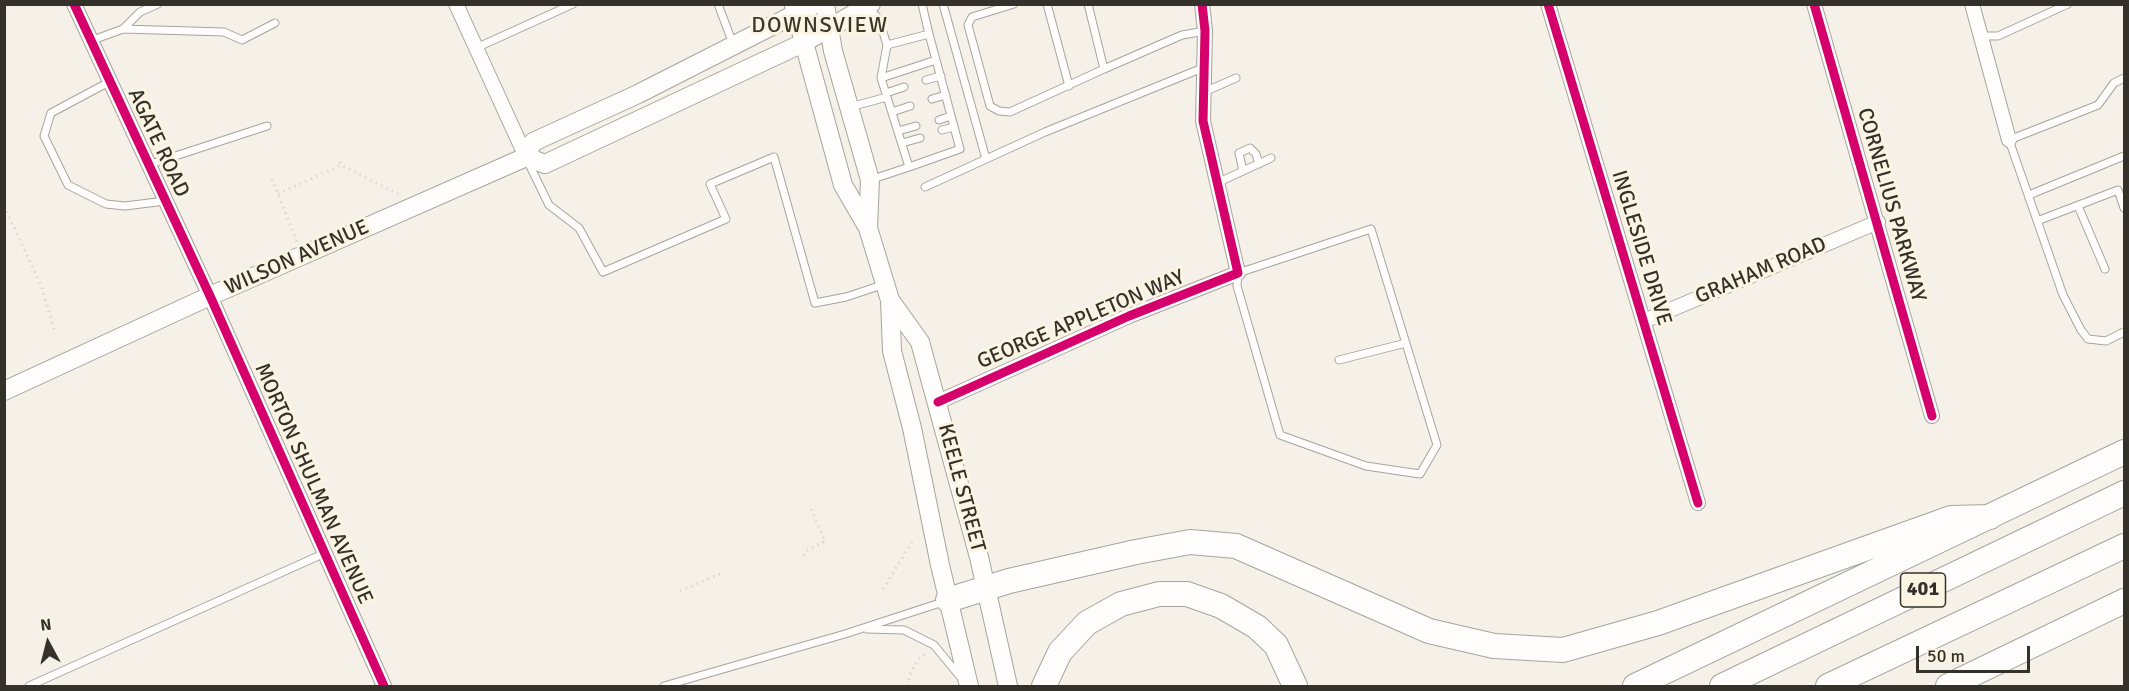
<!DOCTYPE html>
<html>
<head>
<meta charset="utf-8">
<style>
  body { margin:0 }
  #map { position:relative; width:2129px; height:691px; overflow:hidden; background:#f5f1e8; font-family:Signika,sans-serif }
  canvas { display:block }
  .frame { position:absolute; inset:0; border:6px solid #34312a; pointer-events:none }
  .north { position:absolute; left:18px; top:613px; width:60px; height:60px; -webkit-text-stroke:4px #fbf4e2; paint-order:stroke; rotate:353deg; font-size:16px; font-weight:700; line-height:24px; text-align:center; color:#34312a }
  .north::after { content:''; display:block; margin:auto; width:21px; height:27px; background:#34312a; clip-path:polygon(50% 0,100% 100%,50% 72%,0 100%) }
  .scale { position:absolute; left:1916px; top:646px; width:114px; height:27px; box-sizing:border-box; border:3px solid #34312a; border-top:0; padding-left:8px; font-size:18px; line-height:21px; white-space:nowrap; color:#34312a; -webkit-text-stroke:4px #fbf4e2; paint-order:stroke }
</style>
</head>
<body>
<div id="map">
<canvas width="2129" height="691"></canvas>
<div class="frame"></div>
<div class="north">N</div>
<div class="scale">50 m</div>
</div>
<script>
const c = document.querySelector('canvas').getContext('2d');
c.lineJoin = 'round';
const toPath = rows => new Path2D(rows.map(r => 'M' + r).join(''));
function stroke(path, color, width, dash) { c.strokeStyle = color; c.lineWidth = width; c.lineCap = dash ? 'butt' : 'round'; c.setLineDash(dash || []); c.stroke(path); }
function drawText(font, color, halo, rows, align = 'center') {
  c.font = font + ' Signika,sans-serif'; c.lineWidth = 6; c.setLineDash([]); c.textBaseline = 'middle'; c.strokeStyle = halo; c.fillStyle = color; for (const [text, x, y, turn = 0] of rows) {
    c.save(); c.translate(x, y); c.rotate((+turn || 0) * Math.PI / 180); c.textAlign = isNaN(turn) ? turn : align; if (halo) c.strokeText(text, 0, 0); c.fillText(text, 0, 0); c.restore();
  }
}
const lane = toPath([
  [718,4,733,44],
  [922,4,929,34],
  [943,4,986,159],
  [1014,4,972,17,968,25,990,106,999,111,1010,112,1104,69],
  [1047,4,1069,86],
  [1088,4,1104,69,1182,35,1205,31],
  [868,7,879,19,887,45,881,78,909,167,960,149,929,34,887,45],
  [123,29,140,12,158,4],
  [1980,36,1998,36,2068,4],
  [90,41,123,29,224,32,242,40,275,23],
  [476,48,573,4],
  [881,78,936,60],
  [2124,78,2114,83,2098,105,2009,140,2063,295,2081,330,2088,339,2106,341,2124,332],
  [926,80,941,76],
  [109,82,51,113,44,136,68,185,106,204,125,206,165,201],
  [1204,92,1236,78],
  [886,93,904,87],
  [932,99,946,95],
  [850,107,887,97],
  [892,112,910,106],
  [939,120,951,116],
  [942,130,954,127],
  [898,131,916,126],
  [902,143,920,138],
  [528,162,549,205,579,228,603,272,726,219,710,184,774,157,815,303,846,297,885,284],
  [148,165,267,126],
  [1243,171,1239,153,1250,148,1256,154,1259,164],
  [870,180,909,167],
  [1217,183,1271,158],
  [925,187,1045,132,1205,67],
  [2029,195,2124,156],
  [2078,206,2105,269],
  [2037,221,2118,190,2124,208],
  [1371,229,1437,445,1420,474,1366,466,1280,435,1237,286,1238,273,1371,229],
  [1339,360,1406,343],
  [867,629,904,630,934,645,962,679],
  [29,686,325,553],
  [664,686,845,634,946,601]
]);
const street = toPath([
  [74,4,210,296,384,686],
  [456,4,526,157],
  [1548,4,1698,503],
  [1814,4,1932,416],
  [1972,4,2009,140],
  [1644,321,1878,222],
  [938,402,1129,316,1238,273,1203,121,1205,31,1202,4]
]);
const secondary = toPath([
  [825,4,833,51,870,180,868,228],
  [794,6,843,185,868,228,890,300,892,351,912,428,940,565,969,686],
  [526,157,545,164,803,43,871,4],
  [890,300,920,342,979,557,1008,686],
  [4,391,210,296,526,157,533,142,638,94,815,4]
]);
const highway = toPath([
  [948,600,1009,581,1136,552,1190,542,1236,546,1429,631,1494,646,1563,650,1658,623,1951,518,1990,517],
  [1044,686,1060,652,1087,623,1121,604,1159,594,1187,594,1221,606,1257,627,1276,645,1295,686],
  [1635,686,2124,452],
  [1722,686,2124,493],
  [1828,686,2124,546],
  [1948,686,2124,601]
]);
stroke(lane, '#a7a49d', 9);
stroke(street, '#a7a49d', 16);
stroke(secondary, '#a7a49d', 20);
stroke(highway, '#a7a49d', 26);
stroke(toPath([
  [340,162,341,165,400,195],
  [272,179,297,242],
  [278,194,341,165],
  [4,206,41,285,55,332],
  [804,556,806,551,825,541,810,507],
  [883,589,912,542],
  [680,591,720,574],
  [908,686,909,677,918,659,926,654]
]), '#d9d8d4', 3, [1.5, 4.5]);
stroke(lane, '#fefdfc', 7);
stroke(street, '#fefdfc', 14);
stroke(secondary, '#fefdfc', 18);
stroke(highway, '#fefdfc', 24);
stroke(toPath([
  [74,4,210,296,384,686],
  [1548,4,1698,503],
  [1814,4,1932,416],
  [938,402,1129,316,1238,273,1203,121,1205,31,1202,4]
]), '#d6006c', 9);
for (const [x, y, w] of [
  [1923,590,45]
]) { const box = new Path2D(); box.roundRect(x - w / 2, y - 17, w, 34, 4.5); c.fillStyle = '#fbf4e2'; c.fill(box); stroke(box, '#34312a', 1.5); }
drawText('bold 20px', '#34312a', null, [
  ["401",1923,590]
]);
drawText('21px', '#34312a', '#fbf4e2', [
  ["AGATE ROAD",158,143,65],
  ["CORNELIUS PARKWAY",1891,205,74],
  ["INGLESIDE DRIVE",1641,248,73],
  ["WILSON AVENUE",297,258,-24],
  ["GRAHAM ROAD",1761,271,-23],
  ["GEORGE APPLETON WAY",1081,320,-23],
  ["MORTON SHULMAN AVENUE",313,484,66],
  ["KEELE STREET",961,488,75]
]);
c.letterSpacing = '1.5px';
drawText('22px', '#3d3729', '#fbf4e2', [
  ["DOWNSVIEW",820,26]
]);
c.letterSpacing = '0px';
</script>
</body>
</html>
